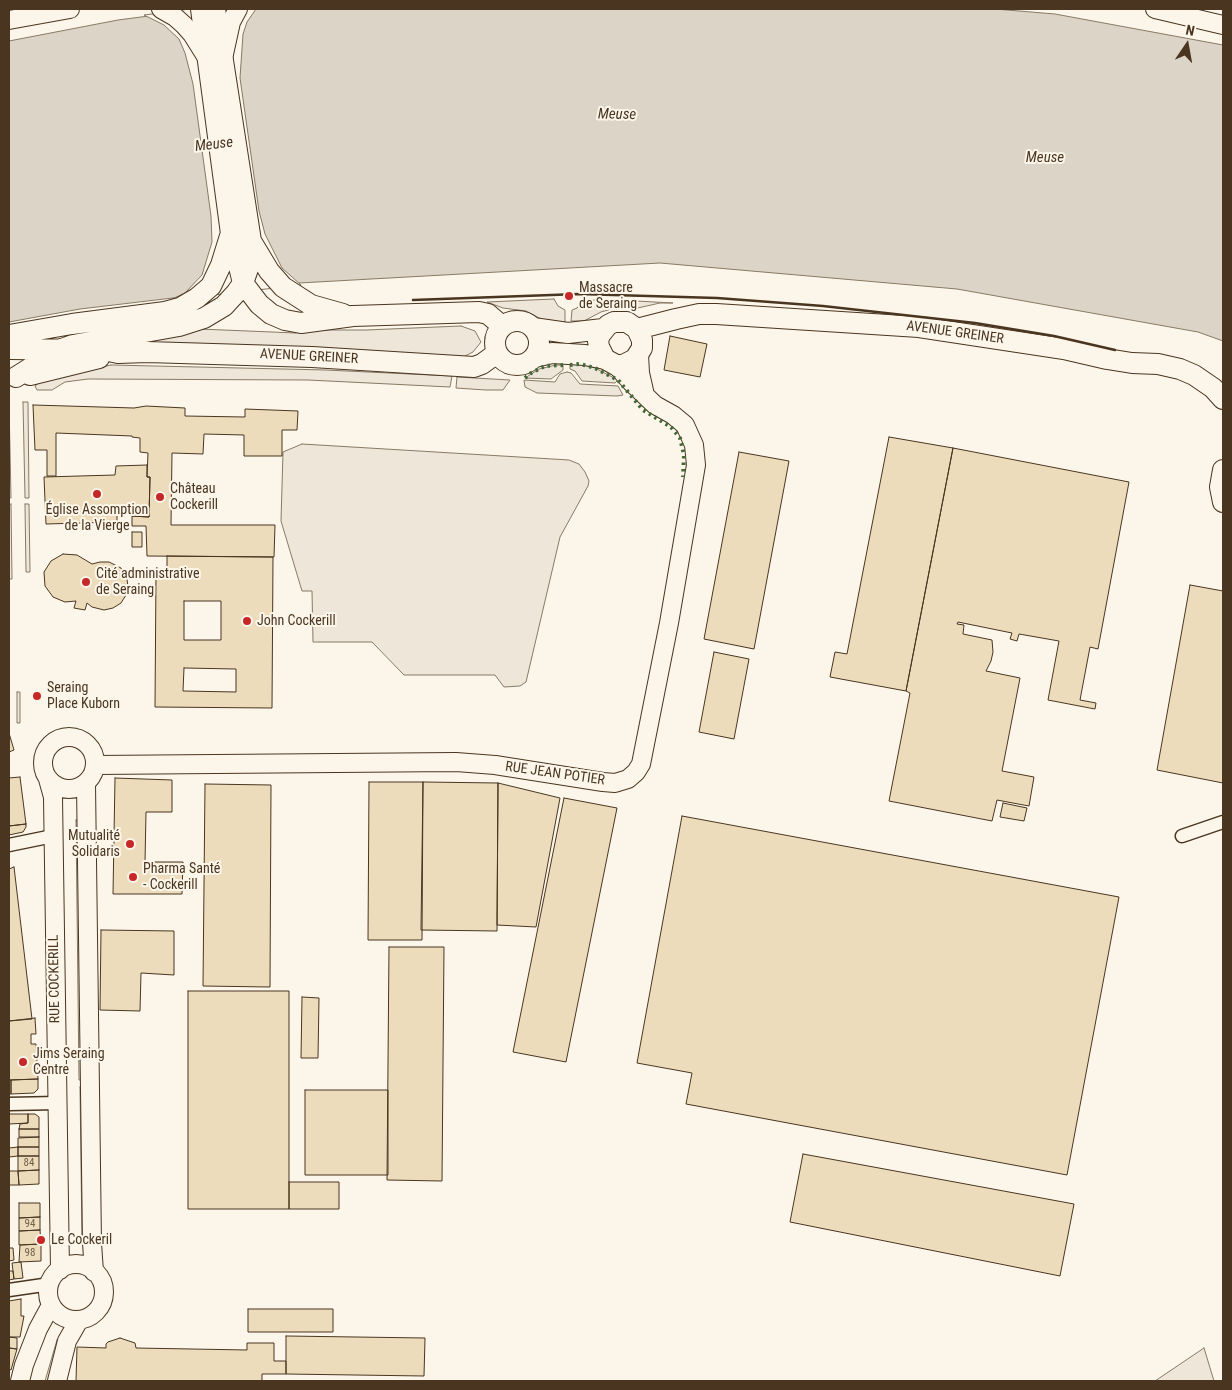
<!DOCTYPE html>
<html>
<head>
<meta charset="utf-8">
<style>
  body { margin:0 }
  #map { position:relative; width:1232px; height:1390px; overflow:hidden; background:#fbf6e9; font-family:"Roboto Condensed",sans-serif }
  canvas { display:block }
  .frame { position:absolute; inset:0; border:10px solid #4a3520; pointer-events:none }
  .north { position:absolute; left:1162px; top:20px; width:50px; height:50px; -webkit-text-stroke:4px #fbf6e9; paint-order:stroke; rotate:12deg; font-size:14px; font-weight:700; line-height:20px; text-align:center; color:#4a3520 }
  .north::after { content:''; display:block; margin:auto; width:18px; height:22px; background:#4a3520; clip-path:polygon(50% 0,100% 100%,50% 72%,0 100%) }
</style>
</head>
<body>
<div id="map">
<canvas width="1232" height="1390"></canvas>
<div class="frame"></div>
<div class="north">N</div>
</div>
<script>
const c = document.querySelector('canvas').getContext('2d');
c.lineJoin = 'round';
function fillPath(path, color) { c.fillStyle = color; c.fill(path, 'evenodd'); }
const toPath = rows => new Path2D(rows.map(r => 'M' + r).join(''));
function stroke(path, color, width, dash) { c.strokeStyle = color; c.lineWidth = width; c.lineCap = dash ? 'butt' : 'round'; c.setLineDash(dash || []); c.stroke(path); }
function drawText(font, color, halo, rows, align = 'center') {
  c.font = font + ' "Roboto Condensed",sans-serif'; c.lineWidth = 4; c.setLineDash([]); c.textBaseline = 'middle'; c.strokeStyle = halo; c.fillStyle = color; for (const [text, x, y, turn = 0] of rows) {
    c.save(); c.translate(x, y); c.rotate((+turn || 0) * Math.PI / 180); c.textAlign = isNaN(turn) ? turn : align; if (halo) c.strokeText(text, 0, 0); c.fillText(text, 0, 0); c.restore();
  }
}
const green = toPath([
  [554,299,558,306,565,310,565,322,545,321,526,311,503,308,487,302,554,299],
  [584,300,617,300,673,303,660,303,633,309,615,308,601,312,584,321,571,321,572,310,577,308,584,300],
  [461,326,475,331,481,342,473,352,463,357,103,344,175,328,296,333,306,330,366,330,461,326],
  [580,364,595,368,618,380,615,383,582,381,575,371,570,369,570,365,580,364],
  [111,365,326,370,452,376,450,387,308,380,88,379,65,382,52,390,37,390,35,386,40,382,69,374,111,365],
  [556,365,563,365,563,370,551,379,525,378,539,369,556,365],
  [567,372,571,373,580,384,618,386,623,395,617,396,537,393,525,387,524,380,555,382,560,374,567,372],
  [457,377,510,380,503,390,486,390,456,388,457,377],
  [9,402,11,498,9,498,9,402],
  [23,402,28,402,29,498,25,498,23,402],
  [302,444,569,460,579,464,585,472,589,481,588,486,560,537,526,682,520,686,504,687,495,675,404,675,372,642,313,642,312,591,302,591,281,521,283,452,302,444],
  [11,504,12,579,9,579,9,505,11,504],
  [25,504,29,504,30,572,26,572,25,504],
  [17,692,20,692,20,723,17,723,17,692],
  [76,820,79,820,83,1080,79,1080,76,820],
  [80,1087,83,1087,86,1241,82,1241,80,1087],
  [57,1340,61,1342,51,1381,45,1381,57,1340],
  [1204,1348,1214,1381,1155,1381,1204,1348]
]);
fillPath(green, '#ede6d9');
stroke(green, '#887966', 1);
const water = toPath([
  [202,9,995,9,1055,14,1223,45,1223,341,1198,332,957,289,660,263,299,283,80,309,9,322,9,41,118,20,202,9]
]);
fillPath(water, '#dcd4c6');
stroke(water, '#887966', 1);
const pier = toPath([
  [190,9,256,9,247,22,243,34,240,78,259,211,265,234,282,268,301,285,170,300,185,293,202,275,212,242,211,216,193,84,185,53,179,39,164,25,144,15,190,9]
]);
fillPath(pier, '#fbf6e9');
stroke(pier, '#887966', 1);
const building = toPath([
  [670,336,707,344,700,377,664,370,670,336],
  [33,405,134,408,146,406,185,408,185,416,245,417,245,409,298,411,297,430,282,430,282,456,244,456,244,435,204,434,203,454,172,453,171,525,275,525,274,557,147,556,146,526,132,526,132,516,149,517,150,477,147,477,148,453,140,452,140,438,132,437,132,436,56,433,56,476,47,476,47,450,35,450,33,405],
  [889,437,953,448,906,691,830,677,835,652,847,654,889,437],
  [953,448,1129,482,1098,649,1090,647,1080,700,1096,703,1095,709,1048,700,1059,641,1019,634,1017,641,1010,639,1012,633,958,622,957,624,964,625,963,634,992,640,993,652,991,661,986,671,1020,678,1002,771,1034,777,1029,806,997,800,992,821,889,801,910,693,906,691,953,448],
  [739,452,789,461,754,649,704,639,739,452],
  [147,465,147,477,150,477,149,517,132,516,132,511,117,511,117,522,46,524,44,477,115,475,116,466,147,465],
  [132,532,142,532,142,547,132,547,132,532],
  [63,554,77,555,92,564,100,562,109,562,121,568,127,579,128,587,126,595,121,603,113,608,104,610,92,607,87,603,85,610,74,608,76,601,65,602,53,597,45,586,44,572,51,561,63,554],
  [167,556,273,557,272,708,155,707,156,572,167,572,167,556],
  [184,601,221,601,221,640,184,640,184,601],
  [184,668,236,669,236,692,183,691,184,668],
  [1190,585,1223,591,1223,783,1157,770,1190,585],
  [714,652,749,659,734,739,699,732,714,652],
  [9,733,14,750,9,752,9,733],
  [20,777,26,824,9,826,9,778,20,777],
  [115,778,172,780,172,812,146,812,145,862,183,862,182,894,113,894,115,778],
  [369,782,423,782,422,940,368,940,369,782],
  [423,782,498,783,497,931,421,930,423,782],
  [498,783,560,798,536,927,497,925,498,783],
  [205,784,271,785,270,987,203,986,205,784],
  [564,798,617,808,566,1062,513,1052,564,798],
  [1003,803,1027,808,1024,821,1000,817,1003,803],
  [682,816,1119,897,1067,1175,686,1104,692,1073,637,1063,682,816],
  [26,824,26,827,23,832,9,835,9,826,26,824],
  [14,867,32,1019,9,1021,9,869,14,867],
  [101,930,174,931,174,975,141,973,140,1011,100,1010,101,930],
  [389,947,444,947,442,1181,387,1180,389,947],
  [188,991,289,991,289,1209,188,1209,188,991],
  [302,997,319,998,318,1058,301,1058,302,997],
  [35,1018,36,1034,31,1034,31,1044,36,1044,38,1079,9,1080,9,1021,35,1018],
  [38,1079,38,1089,34,1093,11,1094,11,1080,38,1079],
  [9,1080,11,1080,11,1094,9,1094,9,1080],
  [305,1090,388,1090,388,1175,305,1175,305,1090],
  [9,1114,28,1114,28,1123,9,1124,9,1114],
  [28,1114,35,1114,39,1117,39,1129,19,1129,20,1124,28,1123,28,1114],
  [19,1129,39,1129,39,1137,19,1137,19,1129],
  [39,1137,39,1147,18,1147,18,1138,39,1137],
  [18,1147,39,1147,39,1156,18,1156,18,1147],
  [18,1147,18,1156,9,1157,9,1148,18,1147],
  [803,1154,1074,1204,1060,1276,790,1222,803,1154],
  [18,1156,39,1156,39,1170,18,1171,18,1156],
  [39,1170,39,1184,19,1185,18,1171,39,1170],
  [9,1171,18,1171,19,1185,9,1185,9,1171],
  [289,1182,339,1182,339,1209,289,1209,289,1182],
  [19,1203,40,1203,40,1217,19,1218,19,1203],
  [40,1217,40,1230,19,1231,19,1218,40,1217],
  [40,1230,41,1244,19,1245,19,1231,40,1230],
  [41,1244,41,1261,19,1262,20,1245,41,1244],
  [9,1248,13,1248,14,1260,9,1261,9,1248],
  [21,1262,23,1278,14,1279,12,1263,21,1262],
  [9,1271,13,1271,14,1279,9,1280,9,1271],
  [21,1299,21,1316,24,1316,20,1337,9,1337,9,1301,21,1299],
  [248,1309,333,1309,333,1332,248,1332,248,1309],
  [286,1336,425,1338,424,1376,286,1374,286,1336],
  [9,1337,17,1338,17,1349,9,1348,9,1337],
  [120,1338,135,1343,136,1348,247,1350,247,1343,274,1343,274,1361,286,1361,286,1374,262,1374,262,1381,76,1381,77,1347,106,1348,106,1344,108,1342,120,1338],
  [9,1348,17,1349,11,1370,9,1369,9,1348]
]);
fillPath(building, '#ecdcbc');
stroke(building, '#4a3520', 1);
const street = toPath([
  [1182,836,1223,822],
  [9,845,53,836],
  [9,1104,57,1103],
  [9,1290,50,1284]
]);
const secondary = toPath([
  [161,9,175,17,184,25,192,34,207,58],
  [1155,9,1223,25],
  [9,20,70,9],
  [224,54,231,22,238,9],
  [639,354,640,373,645,395],
  '43 763a26 26 0 1 1 52 0a26 26 0 1 1-52 0Z',
  [95,765,456,762,495,765,603,782,615,783,628,779,636,772,641,764,669,623,696,465,694,445,685,425,673,415,655,405,631,382,616,365],
  [48,779,53,797,60,1270],
  [86,784,92,1243,94,1272],
  '48 1292a28 28 0 1 1 56 0a28 28 0 1 1-56 0Z',
  [20,1381,24,1365,38,1329,51,1305],
  [57,1381,67,1341,79,1320]
]);
const primary = toPath([
  [201,9,231,234,243,283,259,304,271,314,285,320,301,323,353,316,479,312,488,314,502,326],
  [251,241,269,271,283,287,311,305,343,314],
  '495 343a22 22 0 1 1 44 0a22 22 0 1 1-44 0Z',
  [533,328,568,333,603,329],
  [637,329,676,319,699,314,716,314,919,327,1064,349,1107,359,1132,363,1158,364,1180,369,1194,375,1213,388,1223,399],
  [9,335,72,324,165,312,180,308,197,298,211,286,221,265,230,236],
  [9,349,104,350,118,353,147,352,312,357,474,367,482,364,497,353],
  [535,357,552,353,585,355,605,359,616,365,623,365,635,359,642,348,642,340,637,329,627,322,614,322,608,325,600,335,598,341,599,347,605,359],
  [30,375,99,358],
  [16,377,59,350,73,345,179,326,204,318,224,306,236,293,243,283,250,263,251,241,215,9],
  [1223,470,1220,487,1223,502]
]);
stroke(street, '#4a3520', 15);
stroke(secondary, '#4a3520', 20);
stroke(primary, '#4a3520', 22);
stroke(street, '#fbf6e9', 12);
stroke(secondary, '#fbf6e9', 18);
stroke(primary, '#fbf6e9', 20);
stroke(toPath([
  [570,365,580,364,595,368,618,380,643,410,671,427,680,438,684,455,683,477],
  [525,378,531,373,545,366,563,365]
]), '#436837', 4, [2.5, 4]);
stroke(toPath([
  [413,300,579,294,717,298,823,306,975,323,1054,336,1115,350]
]), '#4a3520', 2.5);
for (const [x, y, r, color] of [
  [569,296,5,"#c62828"],
  [97,494,5,"#c62828"],
  [160,497,5,"#c62828"],
  [86,582,5,"#c62828"],
  [247,621,5,"#c62828"],
  [37,696,5,"#c62828"],
  [130,844,5,"#c62828"],
  [133,877,5,"#c62828"],
  [23,1062,5,"#c62828"],
  [41,1240,5,"#c62828"]
]) { const dot = new Path2D(); dot.arc(x, y, r, 0, 2 * Math.PI); c.fillStyle = color; c.fill(dot); stroke(dot, '#fbf6e9', 2); }
drawText('11px', '#725f47', null, [
  ["84",29,1163],
  ["94",30,1224],
  ["98",30,1253]
]);
drawText('14px', '#4a3520', '#fbf6e9', [
  ["Massacre",579,288],
  ["de Seraing",579,304],
  ["Château",170,489],
  ["Cockerill",170,505],
  ["Église Assomption",97,510,"center"],
  ["de la Vierge",97,526,"center"],
  ["Cité administrative",96,574],
  ["de Seraing",96,590],
  ["John Cockerill",257,621],
  ["Seraing",47,688],
  ["Place Kuborn",47,704],
  ["Mutualité",120,836,"right"],
  ["Solidaris",120,852,"right"],
  ["Pharma Santé",143,869],
  ["- Cockerill",143,885],
  ["Jims Seraing",33,1054],
  ["Centre",33,1070],
  ["Le Cockeril",51,1240]
], 'left');
drawText('14px', '#4a3520', '#fbf6e9', [
  ["AVENUE GREINER",955,333,8],
  ["AVENUE GREINER",309,357,3],
  ["RUE JEAN POTIER",555,774,8],
  ["RUE COCKERILL",55,979,-91]
]);
drawText('italic 15px', '#4a3520', '#fbf6e9', [
  ["Meuse",617,115,1],
  ["Meuse",214,145,-7],
  ["Meuse",1045,158]
]);
</script>
</body>
</html>
